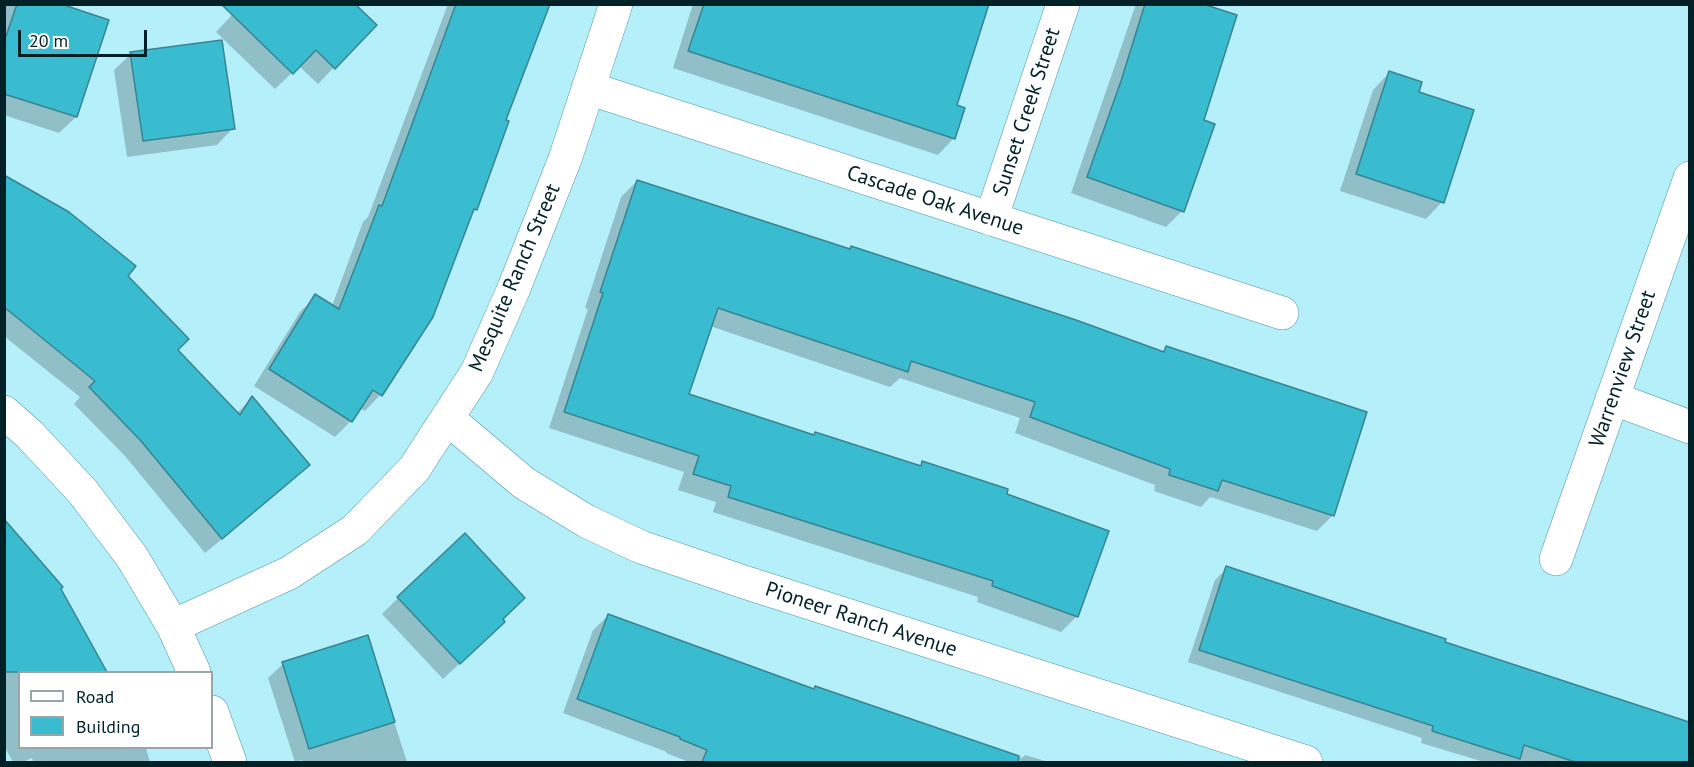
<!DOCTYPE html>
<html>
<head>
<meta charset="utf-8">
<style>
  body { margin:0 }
  #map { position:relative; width:1694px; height:767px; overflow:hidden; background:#b4effa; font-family:"PT Sans",sans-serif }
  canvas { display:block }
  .frame { position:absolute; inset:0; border:6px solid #012126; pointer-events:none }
  .legend { position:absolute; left:18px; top:671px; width:195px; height:78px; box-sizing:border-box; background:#fff; border:2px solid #99a6a8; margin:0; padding:8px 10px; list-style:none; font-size:18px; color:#012126 }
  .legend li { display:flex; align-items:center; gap:12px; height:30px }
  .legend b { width:30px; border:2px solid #99a6a8 }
  .scale { position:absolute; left:18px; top:30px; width:129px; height:27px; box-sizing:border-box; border:3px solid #012126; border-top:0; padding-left:8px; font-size:18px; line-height:21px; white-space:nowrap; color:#012126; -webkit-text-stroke:4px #fff; paint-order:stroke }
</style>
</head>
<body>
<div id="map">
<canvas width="1694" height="767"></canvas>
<div class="frame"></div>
<ul class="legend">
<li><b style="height:8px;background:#fff"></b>Road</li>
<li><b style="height:16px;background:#39bcd0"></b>Building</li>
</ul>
<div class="scale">20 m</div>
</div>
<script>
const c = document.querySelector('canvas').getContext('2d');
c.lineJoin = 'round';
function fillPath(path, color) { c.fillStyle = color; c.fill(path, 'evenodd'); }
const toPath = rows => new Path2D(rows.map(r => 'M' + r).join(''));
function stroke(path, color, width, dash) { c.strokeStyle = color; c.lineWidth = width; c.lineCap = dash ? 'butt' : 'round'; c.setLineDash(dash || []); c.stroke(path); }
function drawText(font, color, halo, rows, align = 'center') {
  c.font = font + ' "PT Sans",sans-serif'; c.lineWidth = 5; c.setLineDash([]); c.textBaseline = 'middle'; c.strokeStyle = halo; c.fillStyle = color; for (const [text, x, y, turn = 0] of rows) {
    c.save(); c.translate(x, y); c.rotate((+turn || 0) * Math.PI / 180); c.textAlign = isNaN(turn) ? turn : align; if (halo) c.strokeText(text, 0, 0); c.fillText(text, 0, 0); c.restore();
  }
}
fillPath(toPath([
  [4,4,56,4,76,117,59,133,4,115],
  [242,4,374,25,318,84,299,66,275,89,216,32],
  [448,4,548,4,504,121,476,209,471,214,431,316,380,395,365,411,360,408,351,421,335,437,254,386,300,312,316,296,332,306,363,222,368,217],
  [693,4,837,4,955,106,954,138,938,155,673,68],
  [1136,4,1199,4,1202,121,1182,211,1166,227,1071,193],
  [131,54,233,128,217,145,127,157,114,70],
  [1389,73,1417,93,1442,202,1426,219,1340,191,1373,90],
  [4,177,126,276,175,350,236,414,252,398,308,465,292,481,205,553,125,456,74,404,80,397,4,336],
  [637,181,1162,353,1167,348,1333,515,1317,531,1210,497,1201,507,1154,491,1155,485,1015,433,1020,418,900,378,890,387,710,326,687,395,813,436,815,434,919,467,922,463,1005,495,1077,616,1061,632,977,602,978,597,713,512,716,502,678,490,684,472,549,428,588,309,585,308,621,197],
  [4,521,59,589,106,672,20,672,20,748,146,748,150,762,33,762,32,758,23,762,13,762,4,746],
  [1227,568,1443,643,1690,723,1690,762,1484,762,1421,743,1422,738,1188,662,1215,580],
  [398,598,501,619,487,638,443,679,382,614],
  [608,616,813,690,815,688,1022,758,1025,755,1049,762,689,762,666,753,667,752,563,713,593,630],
  [367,637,407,762,302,762,302,760,295,762,268,678,283,664]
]), '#0003');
const building = toPath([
  [17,4,61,4,109,20,77,117,4,94,4,42,17,4],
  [221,4,355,4,377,25,335,69,316,50,293,74,221,4],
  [456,4,550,4,506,120,509,121,477,210,474,209,433,317,382,396,373,390,352,422,269,369,315,294,339,309,379,205,382,206,456,4],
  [704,4,989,4,957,105,965,108,955,139,688,51,704,4],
  [1145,4,1203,4,1237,15,1204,120,1215,124,1184,212,1087,177,1121,81,1145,4],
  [222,40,235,129,143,141,130,52,222,40],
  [1389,71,1422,82,1419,92,1474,110,1444,203,1356,174,1389,71],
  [4,175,69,212,136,266,128,276,189,339,178,350,240,415,252,396,310,465,222,539,141,441,89,387,95,381,4,307,4,175],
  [637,180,850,249,851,246,1076,320,1164,352,1166,346,1367,412,1334,516,1222,480,1218,491,1169,475,1170,469,1030,417,1035,402,911,361,908,372,718,308,689,394,814,435,815,432,921,466,922,461,1008,489,1007,494,1109,531,1078,617,992,586,993,581,728,497,731,486,693,474,699,456,564,412,603,293,600,292,637,180],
  [4,519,63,587,61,589,107,672,4,672,4,519],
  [465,533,525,598,503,619,505,622,460,664,397,597,465,533],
  [1226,566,1446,639,1445,642,1689,722,1689,762,1575,762,1524,745,1520,759,1432,731,1433,726,1199,650,1226,566],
  [608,614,814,689,815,686,1019,756,1018,762,702,762,707,750,680,739,680,737,577,699,608,614],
  [368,635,395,722,309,749,282,662,368,635]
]);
fillPath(building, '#39bcd0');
stroke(building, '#388490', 1.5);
const street = toPath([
  [588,88,1282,313],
  [991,219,1063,4],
  [1612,398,1690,427],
  [4,412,30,435,83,492,132,557,173,626,194,672],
  [447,418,524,483,586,521,641,547,744,582,1306,762],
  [1556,559,1690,178],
  [173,626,289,573,355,530,414,469,477,372,514,288,565,159,616,4],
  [212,712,230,762]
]);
stroke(street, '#4c97a3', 34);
stroke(street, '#fff', 33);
drawText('21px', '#012126', '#fff', [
  ["Sunset Creek Street",1027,112,-72],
  ["Cascade Oak Avenue",935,201,18],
  ["Mesquite Ranch Street",515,278,-67],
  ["Warrenview Street",1623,369,-71],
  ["Pioneer Ranch Avenue",861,620,18]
]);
</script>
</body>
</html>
